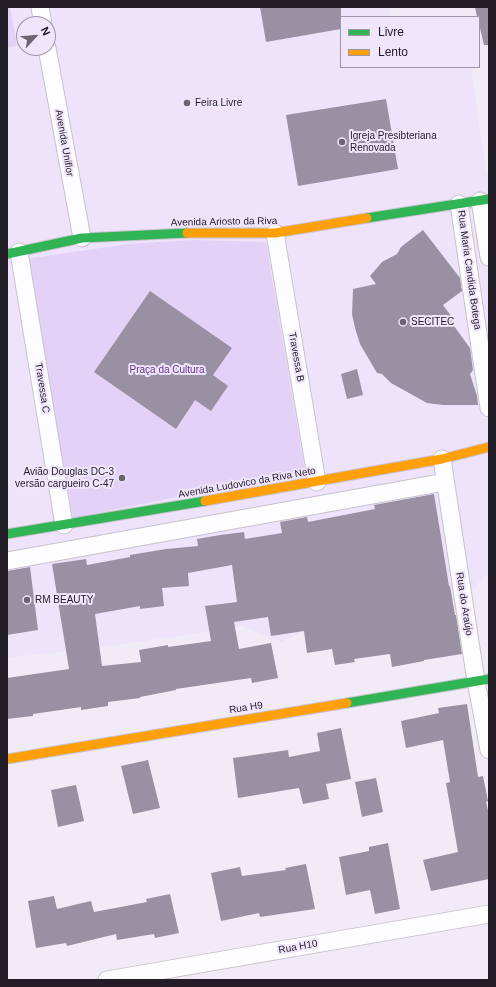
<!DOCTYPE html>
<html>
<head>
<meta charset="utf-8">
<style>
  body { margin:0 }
  #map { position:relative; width:496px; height:987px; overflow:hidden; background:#f1ebf7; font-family:Helvetica,sans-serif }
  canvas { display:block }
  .frame { position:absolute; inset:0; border:8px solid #221d27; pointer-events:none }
  .legend { position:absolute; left:340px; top:16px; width:140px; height:52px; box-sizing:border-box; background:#f0e6fc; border:1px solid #9e96a7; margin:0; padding:5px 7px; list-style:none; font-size:12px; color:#221d27 }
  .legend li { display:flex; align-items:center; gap:8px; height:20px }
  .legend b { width:20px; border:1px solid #9e96a7 }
  .north { position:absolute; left:16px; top:16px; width:40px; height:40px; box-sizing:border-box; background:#f0e6fc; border:1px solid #9e96a7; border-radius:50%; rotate:64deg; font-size:11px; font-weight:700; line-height:16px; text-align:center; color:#221d27 }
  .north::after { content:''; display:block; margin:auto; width:14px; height:18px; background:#6a6570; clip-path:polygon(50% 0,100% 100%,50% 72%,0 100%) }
</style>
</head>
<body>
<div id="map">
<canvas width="496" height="987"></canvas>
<div class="frame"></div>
<ul class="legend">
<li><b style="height:5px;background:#30b455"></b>Livre</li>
<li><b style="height:5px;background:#ff9f0a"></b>Lento</li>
</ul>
<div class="north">N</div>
</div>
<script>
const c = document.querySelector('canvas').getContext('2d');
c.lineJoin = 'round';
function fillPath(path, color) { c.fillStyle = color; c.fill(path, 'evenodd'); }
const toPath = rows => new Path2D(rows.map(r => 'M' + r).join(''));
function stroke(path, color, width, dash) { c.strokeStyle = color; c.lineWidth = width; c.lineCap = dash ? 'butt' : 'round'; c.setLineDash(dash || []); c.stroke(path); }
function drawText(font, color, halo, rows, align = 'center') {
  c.font = font + ' Helvetica,sans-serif'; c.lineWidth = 4; c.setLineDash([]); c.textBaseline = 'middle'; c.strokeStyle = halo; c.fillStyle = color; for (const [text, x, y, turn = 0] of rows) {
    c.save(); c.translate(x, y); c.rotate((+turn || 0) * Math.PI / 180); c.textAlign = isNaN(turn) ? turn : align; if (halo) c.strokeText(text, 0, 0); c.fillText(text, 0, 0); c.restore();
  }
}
fillPath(toPath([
  [7,7,389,7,391,17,341,17,341,67,471,67,486,171,489,171,489,575,483,576,459,612,385,622,297,615,299,633,282,642,242,626,132,643,34,655,7,657],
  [24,24,48,24,48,48,24,48]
]), '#eee3fb');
fillPath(toPath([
  [7,7,10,7,17,46,7,47],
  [192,240,266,242,305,471,73,518,26,259,128,244]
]), '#e3d1f8');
fillPath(toPath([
  [260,7,341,7,341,29,266,42],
  [475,7,489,7,489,45,484,45,479,24,479,17,477,17],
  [386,99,398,169,298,186,286,115],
  [423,230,460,278,462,291,443,305,452,317,454,326,470,348,473,370,470,374,477,396,478,405,443,405,427,403,391,383,382,374,377,373,360,344,355,328,352,314,353,289,376,284,370,276,382,262,397,254,401,247],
  [150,291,232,348,213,375,228,386,211,411,195,400,176,429,94,372],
  [357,369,363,395,347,399,341,374],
  [434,494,449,586,450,586,455,615,456,615,462,654,424,660,424,661,392,667,390,654,354,659,355,662,335,665,332,649,307,653,304,631,271,636,268,617,234,622,239,649,271,643,278,678,252,683,251,678,176,689,176,690,140,697,140,698,108,702,108,706,81,710,81,707,33,714,33,716,7,719,7,678,69,669,52,564,86,559,87,565,130,557,130,555,166,549,198,546,197,539,220,535,244,532,245,539,282,533,280,522,307,517,308,522,375,509,374,505],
  [232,565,237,602,205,606,211,641,168,647,168,645,139,650,141,662,102,666,95,614,140,606,140,609,164,606,162,588,189,586,188,573],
  [30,567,38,630,7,635,7,571],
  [467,704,478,777,483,776,488,801,486,802,489,815,489,879,431,891,423,860,458,852,446,783,450,782,443,740,406,748,401,721,439,713,438,708],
  [341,728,351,779,326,784,329,799,303,804,299,788,238,798,233,758,288,750,289,757,320,751,317,733],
  [148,760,160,808,133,814,121,766],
  [376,778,383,812,362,817,355,782],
  [76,785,84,821,58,827,51,790],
  [388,843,400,909,375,914,370,890,346,895,339,857,369,851,369,847],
  [306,864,315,909,260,917,259,913,221,921,211,873,240,867,242,876,286,870,285,868],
  [170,894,179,933,155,938,154,934,117,940,116,934,67,946,66,943,36,948,28,901,54,896,57,909,91,901,94,912,147,902,146,899]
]), '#9a90a3');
const street = toPath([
  [40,7,43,24],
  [47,48,82,238],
  [480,201,489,257],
  [459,204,489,408],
  [275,233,317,482],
  [19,252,64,525],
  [442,459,476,681,489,750],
  [7,561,445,482],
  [107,980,489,914]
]);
const fast = toPath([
  [367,218,489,199],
  [7,254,82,238,187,233],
  [7,534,205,501],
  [347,703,489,679]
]);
const slow = toPath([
  [187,233,275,233,367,218],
  [205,501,442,459,489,447],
  [7,759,347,703]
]);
stroke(street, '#c8c2cd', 19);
stroke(fast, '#c8c2cd', 11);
stroke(slow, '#c8c2cd', 11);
stroke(street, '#fdfcfe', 17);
stroke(fast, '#30b455', 9);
stroke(slow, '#ff9f0a', 9);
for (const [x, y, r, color] of [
  [187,103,4,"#6a6570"],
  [342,142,4,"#6a6570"],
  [403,322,4,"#6a6570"],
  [122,478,4,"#6a6570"],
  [27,600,4,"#6a6570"]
]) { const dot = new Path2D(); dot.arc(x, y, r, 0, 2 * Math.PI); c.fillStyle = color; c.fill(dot); stroke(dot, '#f0e6fc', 1.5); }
drawText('10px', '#221d27', '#f0e6fc', [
  ["Feira Livre",195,103],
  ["Igreja Presibteriana",350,136],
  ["Renovada",350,148],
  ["SECITEC",411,322],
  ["Avião Douglas DC-3",114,472,"right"],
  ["versão cargueiro C-47",114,484,"right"],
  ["RM BEAUTY",35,600]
], 'left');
drawText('10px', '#221d27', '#f0e6fc', [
  ["Avenida Uniflor",64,143,80],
  ["Avenida Ariosto da Riva",224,222,-1],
  ["Rua Maria Candida Botega",469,270,82],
  ["Travessa B",296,357,80],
  ["Travessa C",42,388,81],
  ["Avenida Ludovico da Riva Neto",247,483,-10],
  ["Rua do Araújo",464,604,81],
  ["Rua H9",246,708,-9],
  ["Rua H10",298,947,-10]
]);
drawText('10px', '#63318d', '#f0e6fc', [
  ["Praça da Cultura",167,370]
]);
</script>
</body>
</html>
